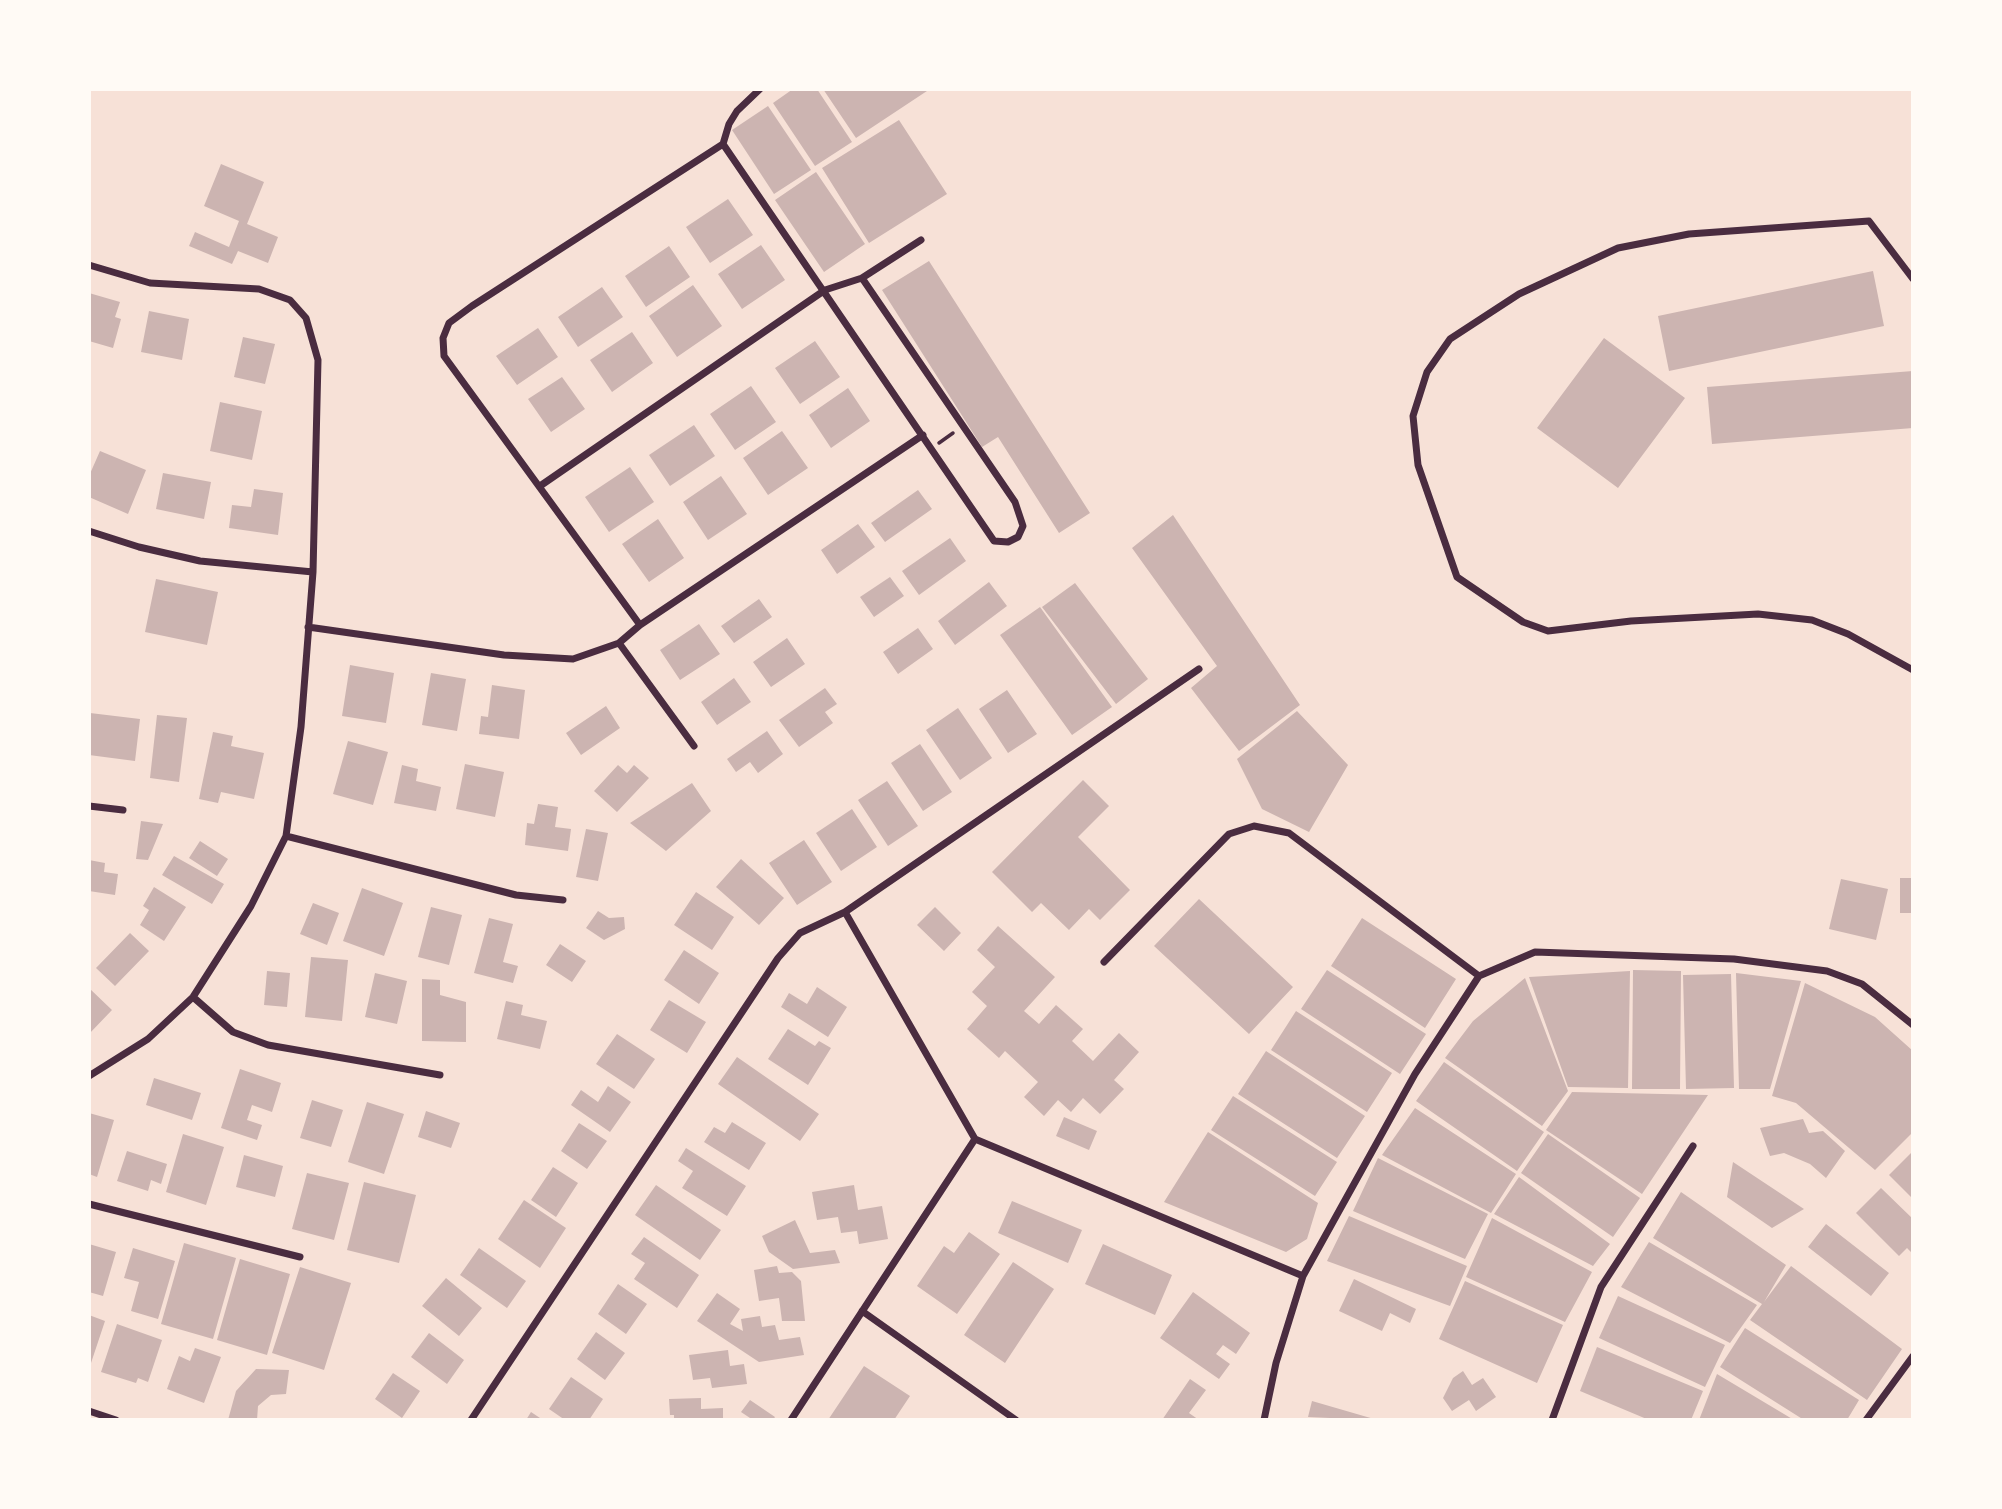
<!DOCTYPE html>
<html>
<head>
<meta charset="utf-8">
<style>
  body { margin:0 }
  #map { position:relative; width:2002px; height:1509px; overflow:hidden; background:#f7e1d7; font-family:"PT Sans",sans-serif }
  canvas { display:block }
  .frame { position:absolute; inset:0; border:91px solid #fffaf5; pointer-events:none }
</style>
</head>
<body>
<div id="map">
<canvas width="2002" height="1509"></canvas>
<div class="frame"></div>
</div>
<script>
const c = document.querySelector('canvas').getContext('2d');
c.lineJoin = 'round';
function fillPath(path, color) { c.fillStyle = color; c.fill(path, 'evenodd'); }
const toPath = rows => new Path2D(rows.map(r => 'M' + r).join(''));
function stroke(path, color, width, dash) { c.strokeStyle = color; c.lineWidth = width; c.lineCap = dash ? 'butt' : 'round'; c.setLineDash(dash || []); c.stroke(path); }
fillPath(toPath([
  [793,89,817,89,852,142,815,166,773,103],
  [823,89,930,89,856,138],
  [768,106,811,170,774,194,732,130],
  [899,120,947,194,869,243,822,168],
  [221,164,264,182,247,224,278,237,268,263,238,251,232,264,189,246,195,232,229,247,239,221,204,206],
  [816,172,865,244,824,272,775,200],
  [728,199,753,235,710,263,686,227],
  [761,245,785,280,742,309,718,274],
  [669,246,690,277,646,307,625,276],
  [929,261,1090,513,1059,533,998,437,982,447,882,290],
  [1873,271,1884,326,1669,371,1658,316],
  [693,285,722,326,677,357,649,316],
  [602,287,623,317,578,347,558,317],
  [89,293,120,302,115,317,121,319,113,348,89,341],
  [149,311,189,319,182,360,141,352],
  [538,328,558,357,517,385,496,356],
  [632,332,653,363,612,392,590,360],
  [243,337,275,344,265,384,234,377],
  [1604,338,1685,398,1618,488,1537,428],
  [815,341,840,377,800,404,775,368],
  [1913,371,1913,428,1712,444,1707,387],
  [562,377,585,409,551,432,528,399],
  [751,386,776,422,735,450,710,414],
  [848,388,870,421,831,448,809,415],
  [220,402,262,411,252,460,210,451],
  [694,425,715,456,670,486,649,455],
  [782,431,808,468,768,495,743,458],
  [100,451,146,470,128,514,89,497,89,476],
  [630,467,654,502,609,532,585,497],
  [163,473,211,482,204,519,156,509],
  [721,476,747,514,708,540,683,502],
  [254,489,283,493,278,535,229,528,232,505,251,507],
  [918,490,932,509,885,542,871,523],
  [1173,515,1300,705,1239,751,1191,688,1217,666,1132,548],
  [658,519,684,558,649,582,622,544],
  [858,524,875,547,837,574,821,550],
  [950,538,966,561,919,595,902,571],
  [890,577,904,596,874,617,860,597],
  [156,579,218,592,207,645,145,632],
  [989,582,1007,606,955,645,938,621],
  [1075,583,1148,679,1116,704,1042,607],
  [759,599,772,617,734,643,721,626],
  [1040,607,1112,707,1072,735,1000,635],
  [699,624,720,654,680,680,660,650],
  [918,628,933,649,898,674,883,652],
  [787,638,805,664,771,687,753,662],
  [350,665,394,673,386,723,342,716],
  [431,673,466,679,457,731,422,725],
  [734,678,751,702,717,725,701,702],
  [492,685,525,690,519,739,479,734,481,716,488,717],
  [825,688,837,704,825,712,833,723,799,747,779,720],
  [1007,690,1037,734,1008,753,979,709],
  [606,706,620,728,581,755,566,733],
  [958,708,992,758,960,780,926,730],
  [1297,711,1348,765,1309,832,1262,809,1237,759],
  [90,713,140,719,135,761,89,755],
  [157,715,187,718,179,782,150,778],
  [767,731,783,754,758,773,750,762,736,772,727,759],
  [213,732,233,736,231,746,264,753,254,799,221,792,218,803,199,799],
  [348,741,388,752,373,805,333,794],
  [920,744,952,792,923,811,891,763],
  [465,764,504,772,495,817,456,809],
  [402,765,418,769,416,781,441,787,436,811,394,803],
  [618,765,627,773,634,765,649,778,617,812,594,791],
  [1083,780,1109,806,1078,837,1130,890,1100,920,1089,909,1069,930,1041,903,1032,912,992,872],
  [887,781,918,826,888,846,858,800],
  [692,783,711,811,666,851,630,823],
  [538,804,558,807,555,827,571,829,568,851,525,845,527,823,534,824],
  [852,809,877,847,841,871,816,833],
  [141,821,163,824,148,860,136,859],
  [586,829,608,833,598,881,576,877],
  [804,840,832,882,797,905,769,863],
  [200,841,228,859,217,876,189,858],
  [174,856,224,884,212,904,162,875],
  [741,859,784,898,759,925,716,887],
  [89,860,105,863,104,872,118,874,115,895,89,891],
  [1900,878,1913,878,1913,913,1900,913],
  [1841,879,1888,889,1876,940,1829,929],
  [154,887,186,907,164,941,140,925,149,910,143,906],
  [362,888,403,903,384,956,343,941],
  [696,892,734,917,712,950,674,925],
  [1199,899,1293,987,1249,1034,1154,946],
  [313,903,339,913,327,945,300,934],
  [431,907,462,915,449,965,418,957],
  [935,907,961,933,944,951,917,925],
  [598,911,609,918,624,917,625,929,604,940,586,928],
  [489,918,513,924,503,962,518,966,513,983,474,973],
  [1362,918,1456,979,1425,1028,1331,966],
  [998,926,1055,977,1024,1011,1039,1024,1056,1005,1083,1029,1072,1041,1093,1061,1119,1033,1139,1052,1114,1080,1124,1089,1100,1114,1083,1098,1071,1112,1058,1100,1044,1116,1024,1097,1038,1082,1005,1051,999,1058,967,1029,987,1006,972,992,995,967,977,950],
  [130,933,149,951,115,986,96,968],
  [560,944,586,961,572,982,546,965],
  [684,950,719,973,699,1004,664,980],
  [311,957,348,960,342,1021,305,1017],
  [1327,970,1426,1034,1400,1074,1301,1009],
  [1633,970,1681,971,1680,1089,1632,1089],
  [267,971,290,973,287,1007,264,1005],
  [1630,971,1628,1088,1568,1087,1529,977],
  [375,973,407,981,397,1024,365,1017],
  [1736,973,1801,981,1770,1089,1739,1089],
  [1731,974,1734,1088,1686,1089,1683,975],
  [1525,978,1568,1091,1542,1126,1445,1058,1473,1021],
  [422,979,440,980,440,995,466,1002,466,1042,422,1041],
  [1805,983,1875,1017,1913,1051,1913,1132,1875,1170,1796,1103,1772,1096],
  [817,987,847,1007,828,1037,781,1007,789,993,807,1004],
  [89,988,112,1010,89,1034],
  [669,1000,706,1022,687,1053,650,1030],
  [506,1001,523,1005,521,1015,547,1021,540,1049,497,1039],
  [1296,1011,1392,1073,1367,1112,1271,1050],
  [788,1029,815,1046,819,1041,831,1048,808,1085,768,1059],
  [617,1034,655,1059,634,1089,596,1064],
  [1266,1051,1365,1116,1337,1158,1238,1094],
  [737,1057,819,1114,800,1141,718,1084],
  [1444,1062,1544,1132,1517,1171,1416,1101],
  [240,1069,281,1083,272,1112,252,1105,247,1120,262,1125,257,1140,221,1128],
  [154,1078,201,1093,192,1120,146,1105],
  [608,1086,631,1102,610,1132,571,1105,581,1090,598,1102],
  [1572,1092,1708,1095,1642,1194,1546,1130],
  [1233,1096,1337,1162,1315,1196,1211,1130],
  [312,1100,343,1110,331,1147,300,1138],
  [367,1102,404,1114,384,1174,348,1162],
  [1415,1108,1516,1174,1491,1213,1382,1155],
  [426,1111,460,1123,451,1148,418,1137],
  [89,1113,114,1120,97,1177,89,1174],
  [1064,1117,1097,1131,1089,1150,1056,1136],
  [1803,1119,1809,1133,1823,1131,1845,1151,1826,1178,1810,1164,1784,1153,1770,1156,1760,1128],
  [732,1122,766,1143,749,1170,704,1142,714,1127,725,1133],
  [579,1123,607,1141,587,1169,561,1151],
  [1208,1132,1318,1203,1307,1239,1286,1252,1164,1202],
  [183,1134,224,1147,206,1205,166,1192],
  [1548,1134,1640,1198,1613,1237,1521,1173],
  [686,1148,746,1186,727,1216,682,1188,693,1171,678,1161],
  [127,1151,167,1164,161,1184,151,1180,148,1191,117,1181],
  [1913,1151,1913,1199,1889,1175],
  [244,1155,283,1166,275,1197,236,1187],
  [1378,1158,1488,1214,1465,1259,1353,1211],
  [1733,1162,1804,1209,1772,1228,1727,1197],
  [553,1167,578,1183,556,1217,531,1200],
  [307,1173,349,1183,334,1240,292,1229],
  [1519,1177,1610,1244,1593,1266,1494,1214],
  [364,1182,416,1195,399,1263,347,1250],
  [656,1185,721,1230,700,1260,635,1215],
  [854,1185,858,1210,882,1206,888,1239,859,1244,857,1231,841,1233,838,1217,817,1220,812,1192],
  [1881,1188,1913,1219,1913,1254,1907,1248,1899,1256,1856,1213],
  [1681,1192,1786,1265,1764,1302,1791,1266,1902,1349,1867,1400,1750,1320,1762,1304,1653,1238],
  [524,1200,566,1228,540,1268,498,1239],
  [1012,1201,1082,1230,1068,1263,998,1233],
  [1349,1216,1467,1266,1450,1306,1327,1261],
  [1492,1218,1592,1272,1565,1322,1466,1277],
  [795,1220,810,1253,835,1250,840,1263,793,1269,769,1252,762,1236],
  [1826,1224,1889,1273,1871,1296,1808,1247],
  [969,1232,1000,1254,957,1314,917,1286,944,1246,954,1253],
  [644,1237,699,1275,677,1308,634,1279,645,1263,631,1254],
  [1649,1242,1757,1305,1730,1343,1621,1287],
  [184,1243,236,1258,213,1339,161,1324],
  [89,1244,116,1252,103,1296,89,1292],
  [1103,1244,1172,1275,1155,1315,1085,1284],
  [133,1248,175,1261,158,1319,131,1311,139,1282,124,1278],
  [479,1248,526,1281,507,1308,460,1275],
  [240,1259,290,1274,267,1355,217,1340],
  [1013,1262,1054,1289,1005,1363,964,1335],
  [777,1266,779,1273,792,1272,801,1281,805,1321,782,1321,779,1298,759,1301,754,1270],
  [300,1267,351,1283,324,1370,272,1353],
  [446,1278,482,1308,459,1336,422,1306],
  [1354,1279,1416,1309,1410,1323,1390,1313,1382,1331,1339,1311],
  [1465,1281,1563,1325,1537,1383,1439,1339],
  [618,1284,647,1304,626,1334,598,1314],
  [1193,1292,1250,1333,1236,1354,1223,1345,1216,1354,1230,1364,1219,1379,1160,1338],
  [717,1293,740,1309,730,1324,743,1331,741,1319,760,1316,762,1327,775,1325,779,1340,800,1337,804,1355,759,1362,697,1321],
  [1618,1296,1725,1345,1705,1387,1599,1338],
  [89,1315,105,1321,90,1366,89,1366],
  [117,1324,162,1340,148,1382,138,1378,136,1383,101,1372],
  [1745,1328,1859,1400,1847,1420,1804,1420,1720,1367],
  [596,1332,625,1353,605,1380,577,1359],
  [429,1333,464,1360,447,1384,411,1357],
  [1597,1347,1703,1391,1691,1420,1649,1420,1580,1391],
  [195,1348,221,1357,204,1403,167,1389,179,1356,190,1361],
  [728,1350,730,1366,744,1364,747,1384,712,1388,710,1378,693,1380,689,1355],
  [864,1366,910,1396,894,1420,828,1420],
  [256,1369,289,1370,286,1394,271,1395,258,1406,257,1420,228,1420,236,1391],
  [1463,1371,1472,1385,1483,1378,1496,1397,1476,1411,1469,1400,1452,1411,1443,1398,1453,1378],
  [393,1373,420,1391,402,1418,375,1399],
  [1717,1374,1794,1420,1699,1420],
  [571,1377,603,1399,589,1420,565,1420,549,1409],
  [1190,1379,1206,1390,1189,1413,1199,1420,1162,1420],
  [701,1398,701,1409,723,1408,723,1420,674,1420,674,1415,670,1415,669,1399],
  [750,1400,775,1417,773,1420,753,1420,741,1412],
  [1312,1401,1374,1419,1374,1420,1308,1417],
  [531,1412,543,1420,526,1420]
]), '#ccb4b1');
stroke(toPath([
  [939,443,953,433]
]), '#4a2c40', 3.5);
stroke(toPath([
  [723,144,994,541,1008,542,1018,537,1023,526,1015,502,862,278],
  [723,144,729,124,737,111,760,89],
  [89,265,150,283,259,289,290,300,306,318,318,360,313,572,301,727,286,836,251,906,193,997,148,1039,89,1076],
  [1913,279,1869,221,1689,234,1618,248,1519,294,1450,339,1427,372,1413,416,1418,465,1457,577,1523,622,1548,631,1631,621,1758,614,1812,620,1848,634,1913,670],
  [540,486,825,290,862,278,921,240],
  [89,531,139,547,200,561,313,572],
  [640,625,444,356,443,338,449,323,472,306,723,144],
  [308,627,504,655,573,659,619,643,640,625,923,435],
  [619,643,694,746],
  [89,806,123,810],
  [286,836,516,895,563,900],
  [845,912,975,1139,1303,1276],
  [1104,962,1229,834,1254,826,1289,833,1479,976],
  [193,997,233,1032,268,1045,440,1075],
  [89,1204,300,1257],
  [862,1311,1016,1420],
  [89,1411,116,1420],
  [471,1420,778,958,800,933,845,912,1199,669],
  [791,1420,975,1139],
  [1264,1420,1276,1363,1303,1276,1415,1074,1479,976,1535,952,1734,959,1827,971,1862,984,1913,1025],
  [1552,1420,1601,1287,1693,1146],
  [1866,1420,1913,1356]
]), '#4a2c40', 7);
</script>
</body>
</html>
